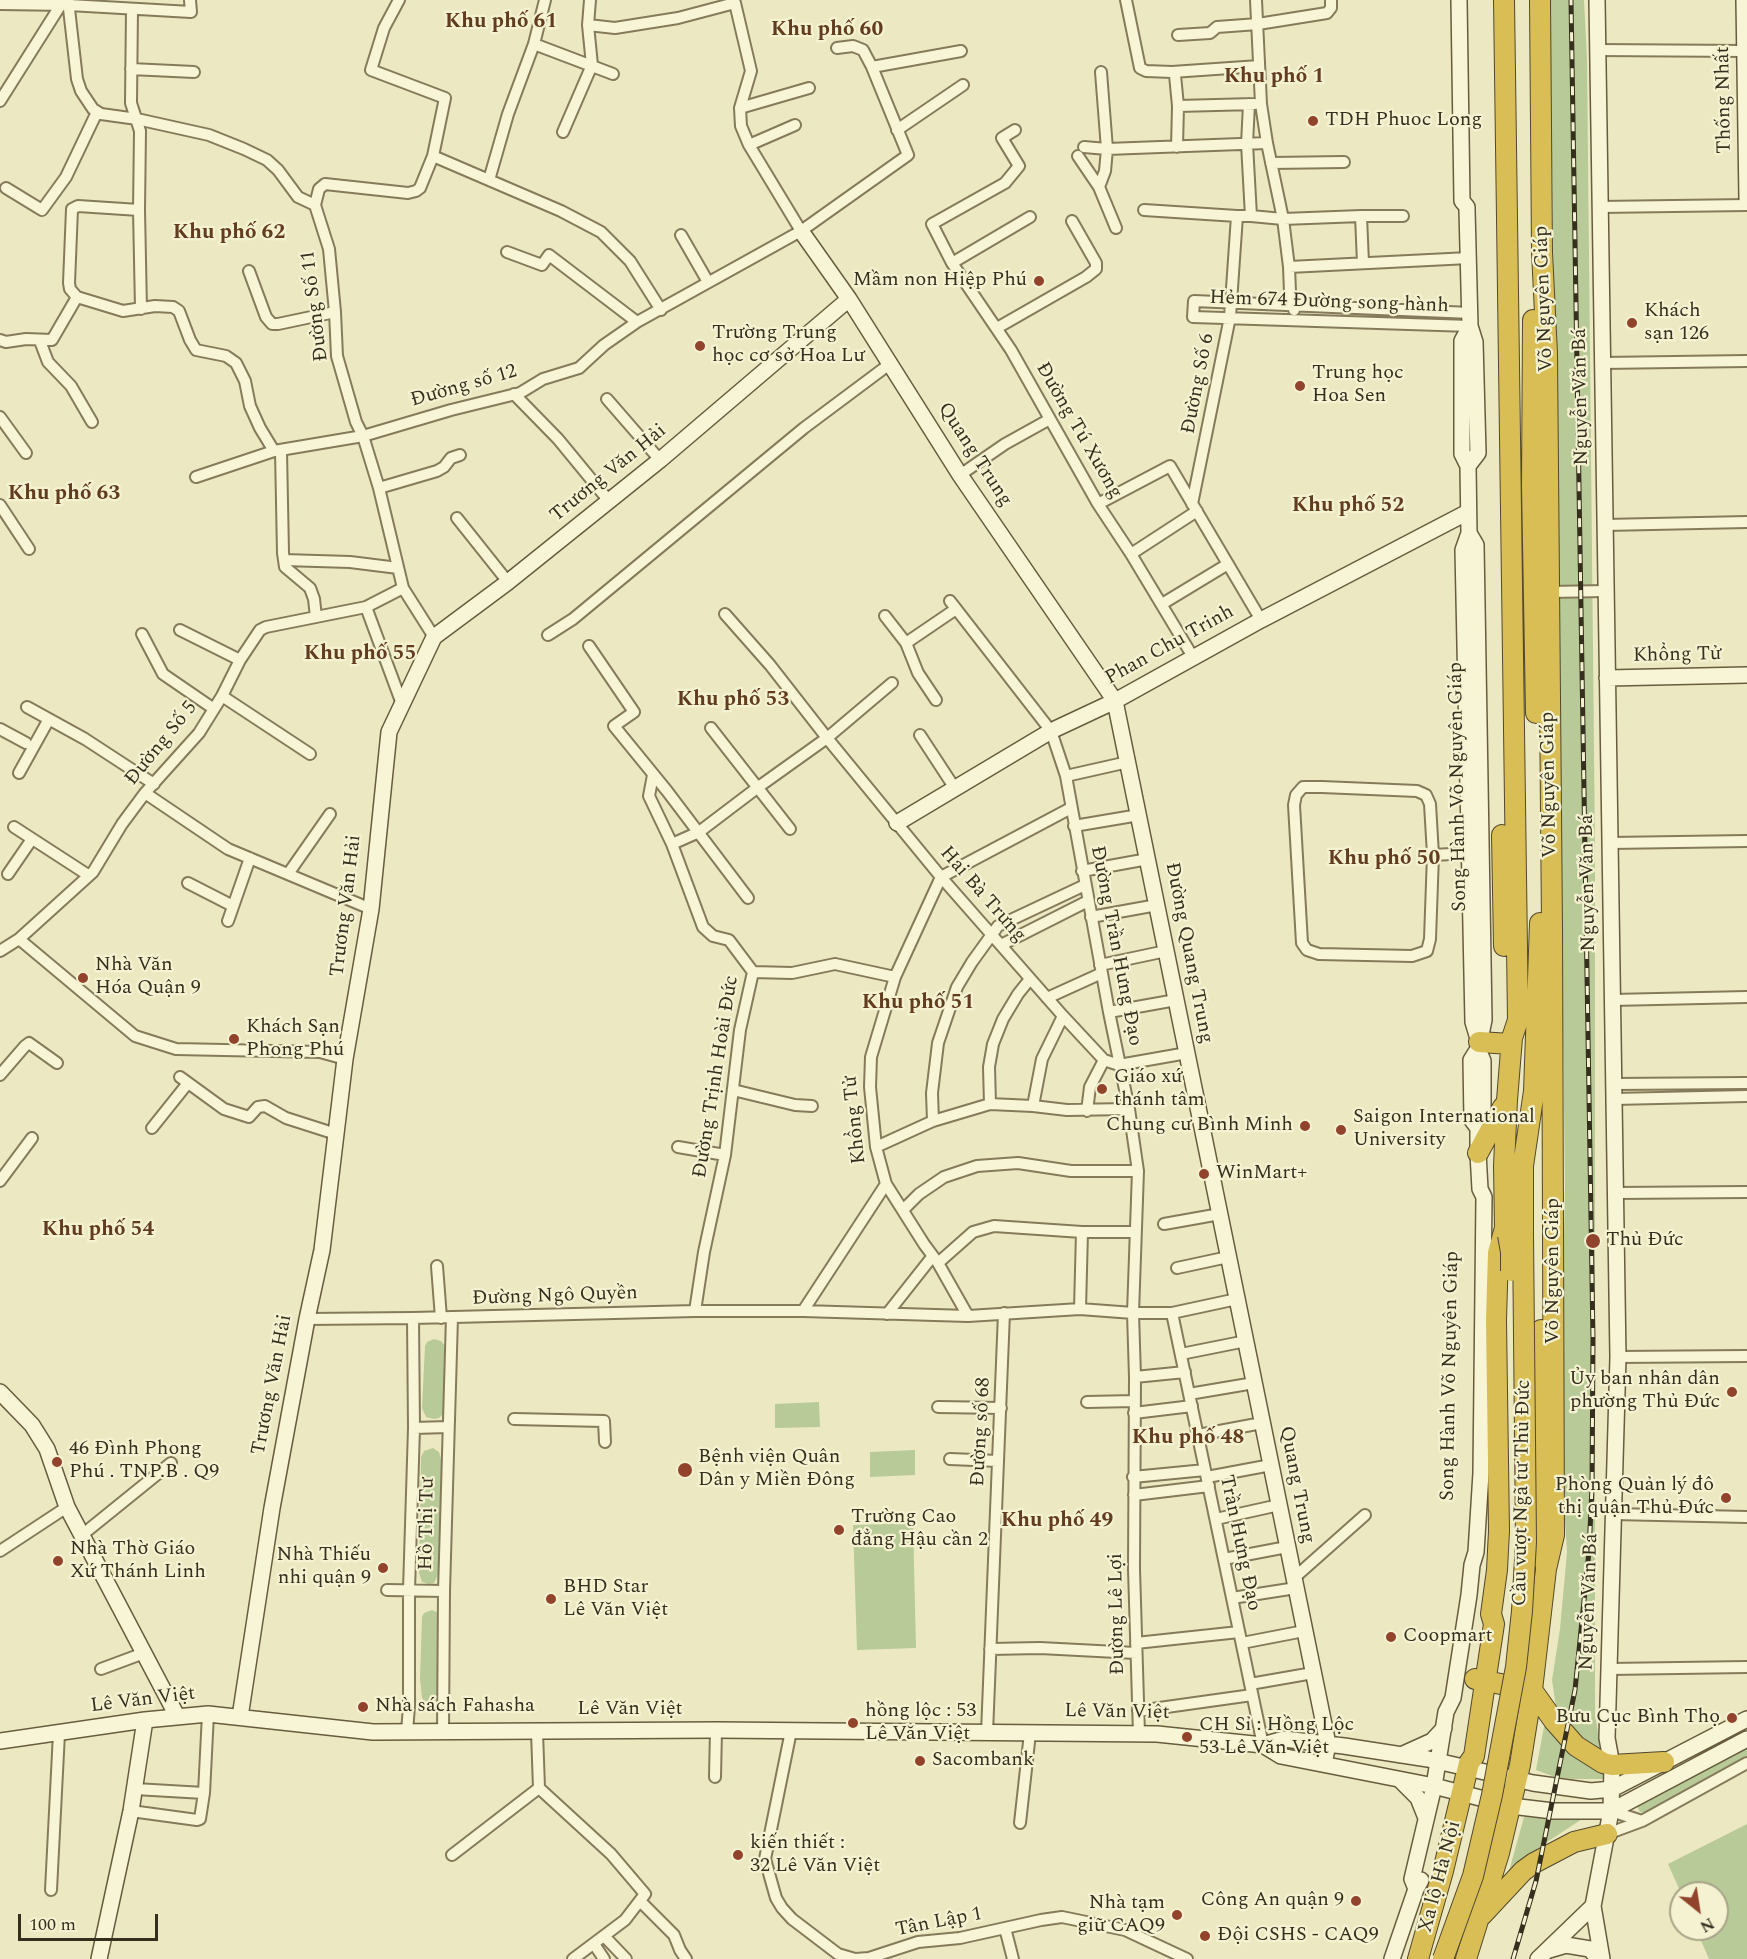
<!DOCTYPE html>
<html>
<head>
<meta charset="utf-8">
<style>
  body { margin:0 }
  #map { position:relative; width:1747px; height:1959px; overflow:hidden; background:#ece9c2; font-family:Spectral,serif }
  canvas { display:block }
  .north { position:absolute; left:1669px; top:1881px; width:60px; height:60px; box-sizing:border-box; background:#f4f2d1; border:2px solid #a8a489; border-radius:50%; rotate:150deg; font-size:16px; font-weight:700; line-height:24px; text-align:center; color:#362f1e }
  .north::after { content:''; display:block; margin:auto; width:21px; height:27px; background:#92432c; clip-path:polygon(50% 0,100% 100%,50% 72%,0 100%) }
  .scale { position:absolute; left:18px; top:1914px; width:140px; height:27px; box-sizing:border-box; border:3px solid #362f1e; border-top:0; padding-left:8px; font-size:18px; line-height:21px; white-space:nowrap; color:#362f1e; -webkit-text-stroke:4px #f4f2d1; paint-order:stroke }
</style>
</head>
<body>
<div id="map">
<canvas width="1747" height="1959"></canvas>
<div class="north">N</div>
<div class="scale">100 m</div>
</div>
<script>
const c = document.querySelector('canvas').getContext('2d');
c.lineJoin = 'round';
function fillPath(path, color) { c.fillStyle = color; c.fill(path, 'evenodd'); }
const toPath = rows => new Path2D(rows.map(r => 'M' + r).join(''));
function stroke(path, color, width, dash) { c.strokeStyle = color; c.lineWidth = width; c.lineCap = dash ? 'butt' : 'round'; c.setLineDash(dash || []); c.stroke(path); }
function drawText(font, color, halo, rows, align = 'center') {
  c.font = font + ' Spectral,serif'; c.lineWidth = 4.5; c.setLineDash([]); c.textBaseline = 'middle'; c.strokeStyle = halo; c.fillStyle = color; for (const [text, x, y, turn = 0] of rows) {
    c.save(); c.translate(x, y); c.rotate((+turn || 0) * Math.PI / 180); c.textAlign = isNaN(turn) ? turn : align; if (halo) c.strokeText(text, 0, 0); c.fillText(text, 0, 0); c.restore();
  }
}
fillPath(toPath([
  [1550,0,1584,0,1587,59,1595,848,1595,1713,1601,1753,1584,1741,1556,1707,1552,1680,1560,1629,1567,1552,1560,1447,1565,1184],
  [434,1339,441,1341,445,1346,443,1414,439,1418,434,1419,426,1417,422,1408,425,1346,427,1342],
  [819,1402,820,1427,775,1428,775,1404],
  [433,1448,439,1452,442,1462,439,1573,434,1583,429,1584,422,1582,419,1573,421,1457,424,1451],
  [915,1450,915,1475,870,1477,870,1452],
  [913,1523,916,1648,857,1650,853,1525],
  [432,1610,441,1614,440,1695,437,1700,432,1702,425,1702,422,1698,420,1679,422,1617,424,1613],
  [1546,1716,1601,1765,1605,1775,1603,1779,1572,1779,1555,1777,1536,1770],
  [1747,1743,1747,1758,1654,1810,1646,1813,1640,1812,1637,1806],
  [1524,1817,1582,1819,1544,1844,1520,1865,1506,1882],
  [1747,1824,1747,1959,1709,1959,1696,1929,1717,1929,1717,1893,1681,1893,1668,1864]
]), '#b8ca97');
const street = toPath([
  [68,0,77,79,81,91,93,109,101,114,137,119,209,135,244,149,267,160,278,170,298,197,315,205,329,249,335,312,337,356,356,422,363,436,379,488,403,588,434,637],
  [590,0,588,25,615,28,678,18,735,3,751,71,740,108,741,126,749,145,801,231],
  [1126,0,1140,68,1146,71,1172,72,1175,75,1178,106,1177,147],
  [1256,0,1261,104,1267,143,1283,219,1289,267,1290,292,1294,310],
  [0,4,69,5,191,12,190,0],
  [132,9,131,103,140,131,139,210,141,309],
  [1178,35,1210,33,1217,27,1258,24,1327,13,1331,8,1331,0],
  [534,44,613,74],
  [1597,50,1745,51],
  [872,67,961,51],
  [131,69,194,72],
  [1101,72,1107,149,1105,171,1099,187,1116,228],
  [1172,72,1259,66],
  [0,101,60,6],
  [1178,106,1254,104],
  [740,108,809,88],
  [897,130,963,85],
  [1015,130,1002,138,1019,166,1005,183,932,224,952,263,1011,350,1098,504,1131,554,1193,657],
  [563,132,592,65,588,25],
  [749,145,795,125],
  [1084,147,1107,149,1267,143],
  [433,156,561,211,601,232,630,261,661,310],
  [1078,156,1099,187],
  [1271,163,1344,162],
  [489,180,508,114,534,44,545,0],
  [6,188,42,210,66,177,97,112],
  [315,205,319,189,325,184,408,193,416,191,420,188,433,156,445,98,371,70,384,28,399,0],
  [1600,207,1747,205],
  [1144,210,1237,216],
  [1251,216,1283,219,1361,216,1363,263],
  [1361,216,1403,216],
  [681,235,708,282],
  [507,252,542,265,549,255,637,322],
  [952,263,1030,217],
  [1289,267,1469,258],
  [249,271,266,317,272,324,278,324,335,312],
  [77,297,70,289,69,283,72,209,78,206,139,210],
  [1470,326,1193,317,1194,301,1471,313],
  [997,328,1086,277,1096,269,1096,263,1072,221],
  [0,340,6,342,26,339,52,340,77,297,123,311,155,306,173,307,179,311,190,340,196,350,226,356,236,363,245,381,250,406,260,428,274,451,363,436,451,410,520,393,543,379,579,368,604,345,637,322,801,231,908,155,872,67,863,50,853,46,837,48],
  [40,341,48,362,71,386,92,422],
  [1602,363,1747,361],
  [514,394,558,439,609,501],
  [607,399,660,460],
  [0,417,26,453],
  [281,451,283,553,285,567,310,588,314,599,316,617],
  [960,475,1005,444,1050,419],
  [196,477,274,451],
  [379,488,437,471,444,467,451,458,460,455],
  [1098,504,1170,466,1261,620],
  [1192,504,1230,317,1237,216,1251,216,1247,144,1249,104],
  [0,505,29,549],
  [457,518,508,582],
  [1605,525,1747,522],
  [1131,554,1197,511],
  [284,560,350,562,398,568],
  [1549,592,1606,591],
  [950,601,1051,731,1066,776,1109,1012,1129,1109,1138,1171,1133,1313,1135,1377,1134,1569,1139,1734],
  [1162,604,1228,564],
  [366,607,402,704],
  [725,614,770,665,827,738,941,877,1063,1016,1104,1060,1119,1065,1187,1053],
  [885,616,906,643,956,609],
  [180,630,240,660],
  [142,634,163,674,214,709],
  [548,635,573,619,804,428,891,363],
  [906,643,918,673,936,700],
  [589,646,634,712,614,726,667,791,748,898],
  [222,696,310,754],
  [27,707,85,739,154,784],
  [711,728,790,829],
  [0,729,26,743],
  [920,735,954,787],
  [19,773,49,719],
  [653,775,649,796,672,844,703,927,713,936,729,940,753,972,740,1030,725,1155,704,1252,695,1311],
  [1066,776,1128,762],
  [145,793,228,849,371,909],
  [1074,826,1139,815],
  [14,827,88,875],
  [1610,843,1747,841],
  [672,844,699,832,757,788,827,738,892,683],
  [1433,855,1430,939,1427,951,1412,956,1319,954,1307,950,1302,943,1294,805,1296,795,1303,787,1322,787,1417,791,1426,795,1430,804,1433,855,1470,853],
  [1082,871,1148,859],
  [8,874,32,839],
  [288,874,330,814],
  [188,883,233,906],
  [1091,917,1157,905],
  [228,921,250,858],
  [19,939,135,1036,176,1049,320,1052,345,1059],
  [1001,945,1088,901],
  [0,951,19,939,93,872,122,824,145,793,199,733,222,696,240,660,260,630,266,627,366,607,403,588],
  [1100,965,1166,951],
  [753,972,792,973,835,964,895,977],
  [1047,998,1102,973],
  [1612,1000,1747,997],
  [1109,1012,1176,1000],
  [0,1075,25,1046,29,1043,57,1063],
  [180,1077,224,1109,249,1117,258,1107,265,1106,286,1118,336,1134],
  [1613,1084,1747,1083],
  [733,1090,795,1105,812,1106],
  [1614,1099,1747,1096],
  [990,1104,989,1067,993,1044,1003,1019,1018,994,1030,979],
  [1033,1106,1042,1059,1063,1016],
  [1087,1111,1090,1087,1104,1060],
  [933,1121,932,1093,938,1043,957,987,972,962,998,926,1085,885],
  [152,1128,188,1083],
  [678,1147,725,1155],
  [876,1147,933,1121,990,1104,1033,1106,1067,1110,1129,1109],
  [0,1181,32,1138],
  [1615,1193,1747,1192],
  [903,1210,919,1194,944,1177,977,1166,1018,1163,1071,1171,1138,1171],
  [1164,1224,1220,1214],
  [938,1263,973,1232,994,1226,1082,1232,1135,1232],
  [437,1266,441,1318],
  [1177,1268,1228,1257],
  [1080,1309,1082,1232],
  [803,1311,886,1184],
  [1172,1313,1263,1745],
  [887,1314,932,1257],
  [968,1316,938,1263,924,1244,886,1184,876,1147,870,1087,871,1057,895,977,941,877,1071,808],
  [307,1319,413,1318,695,1311,803,1311,968,1316,1080,1309,1133,1313,1172,1313,1237,1299],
  [1181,1354,1246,1341],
  [1618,1357,1747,1356],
  [1135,1377,1185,1372],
  [1189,1394,1254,1383],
  [1087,1402,1134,1401],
  [938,1407,1001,1408],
  [1134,1413,1192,1406],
  [514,1419,604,1421,605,1442],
  [414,1428,448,1427],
  [1198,1435,1262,1423],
  [950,1459,998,1461],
  [1133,1477,1205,1470],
  [1207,1477,1271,1465],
  [1134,1495,1209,1486],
  [1614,1514,1747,1517],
  [1216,1519,1279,1505],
  [82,1535,171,1463],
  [0,1551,67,1507],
  [1224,1559,1287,1547],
  [1294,1578,1365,1515],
  [387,1590,444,1591],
  [1232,1598,1296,1588],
  [1136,1643,1239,1632],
  [1242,1643,1304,1631],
  [990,1649,1040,1648,1136,1653],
  [101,1669,144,1653],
  [1609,1669,1747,1667],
  [1250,1684,1313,1673],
  [1138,1711,1252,1695],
  [791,1731,765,1859,776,1898,782,1908,792,1919,838,1954,855,1959,869,1958,918,1942,960,1938,1041,1920,1062,1917,1125,1930,1187,1959],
  [407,1732,409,1706,409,1590,414,1428,413,1318],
  [443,1732,444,1591,452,1317],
  [537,1732,539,1788,611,1854,645,1894,625,1920,573,1959],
  [987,1733,1004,1313],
  [715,1777,716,1730],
  [135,1789,204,1793],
  [131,1811,197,1820,200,1819,204,1793,208,1714],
  [1611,1811,1642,1821],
  [1020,1823,1030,1733],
  [1607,1834,1642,1821,1747,1763],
  [452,1855,539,1788],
  [51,1890,59,1733],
  [640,1901,674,1935,680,1950,686,1959],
  [1005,1928,1013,1959],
  [604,1936,626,1959],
  [594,1944,604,1959]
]);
const secondary = toPath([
  [1459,0,1462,201,1467,207,1467,210,1470,326,1475,342,1478,453,1468,466],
  [1597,0,1618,1357,1607,1738,1612,1765,1611,1811,1593,1906,1602,1959],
  [1744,0,1747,200],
  [801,231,849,299,960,475,1115,701,1328,1744,1324,1764],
  [1470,326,1462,341,1462,454,1468,466,1469,533,1463,550,1473,1022,1479,1042],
  [1469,533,1476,545,1484,1020,1478,1049,1471,1060,1472,1120,1478,1128],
  [1607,678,1747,675],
  [897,823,1051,731,1115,701,1261,620,1468,512],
  [0,1392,32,1425,47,1449,67,1507,177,1716],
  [240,1717,272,1508,307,1319,322,1250,345,1059,371,909,389,732,434,637,508,582,660,460,849,299],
  [0,1741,145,1720,208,1714,373,1732,716,1730,1157,1734,1263,1745,1284,1739,1344,1746,1428,1759,1533,1783,1591,1791,1612,1789,1747,1719],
  [1263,1745,1281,1756,1434,1786,1511,1806,1553,1811,1611,1811,1747,1739],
  [1401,1755,1432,1741,1444,1728],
  [1400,1780,1418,1798,1426,1818],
  [1416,1889,1412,1879,1434,1786,1446,1712,1453,1698,1469,1595,1472,1565,1476,1552,1481,1473,1484,1197,1480,1189,1478,1153,1478,1128,1483,1121,1483,1061,1478,1049],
  [1549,1950,1566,1945,1590,1949,1598,1959],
  [99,1959,131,1811,145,1720],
  [1392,1959,1416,1889,1421,1880],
  [1538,1959,1593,1906]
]);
const highway = toPath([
  [1504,0,1518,1020,1512,1038,1507,1100,1504,1166,1505,1228,1508,1235],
  [1533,320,1532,486,1536,713],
  [1502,835,1504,946],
  [1479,1042,1511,1044],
  [1478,1153,1503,1107],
  [1523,1234,1523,1166,1534,1091,1540,923],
  [1541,1330,1536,1537,1546,1566],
  [1475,1679,1532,1690,1554,1721,1576,1746,1603,1763,1612,1765,1664,1762],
  [1482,1915,1523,1871,1534,1863,1574,1842,1607,1834],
  [1418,1959,1443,1871,1469,1763,1474,1756,1494,1624,1491,1614,1497,1570,1499,1531,1496,1320,1498,1253,1505,1228],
  [1466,1959,1499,1853,1520,1765,1532,1690,1546,1569,1554,1535,1552,927,1547,354,1542,252,1540,0]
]);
stroke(street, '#857b5a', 14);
stroke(secondary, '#675c3d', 18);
stroke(highway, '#53482e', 22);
stroke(street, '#f7f5d5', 10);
stroke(secondary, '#f7f5d5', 15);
stroke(highway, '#d9bd55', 20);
const rail = toPath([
  [1513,1959,1536,1881,1575,1690,1589,1551,1592,1488,1593,1338,1571,0]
]);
stroke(rail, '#362f1e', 5);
stroke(rail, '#f4f2d1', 3, [9]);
const highwayBridge = toPath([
  [1508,1235,1511,1252,1511,1271],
  [1443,1959,1473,1876,1492,1795,1516,1667,1522,1611,1526,1542,1523,1234]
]);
stroke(highwayBridge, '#53482e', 22, []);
stroke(highwayBridge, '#d9bd55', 20);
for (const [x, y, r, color] of [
  [1313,121,6,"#92432c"],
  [1039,281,6,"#92432c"],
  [1632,323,6,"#92432c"],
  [700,346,6,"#92432c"],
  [1300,386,6,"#92432c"],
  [83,978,6,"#92432c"],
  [234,1039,6,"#92432c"],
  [1102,1089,6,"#92432c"],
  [1305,1126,6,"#92432c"],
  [1341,1130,6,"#92432c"],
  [1204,1174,6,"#92432c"],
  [1593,1241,8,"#92432c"],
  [1732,1392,6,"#92432c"],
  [57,1462,6,"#92432c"],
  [685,1470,8,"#92432c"],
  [1726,1498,6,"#92432c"],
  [839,1530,6,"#92432c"],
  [58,1561,6,"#92432c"],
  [383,1568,6,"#92432c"],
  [551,1599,6,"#92432c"],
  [1391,1637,6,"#92432c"],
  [363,1707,6,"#92432c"],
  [1732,1718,6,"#92432c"],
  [853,1723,6,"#92432c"],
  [1187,1737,6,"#92432c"],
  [920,1761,6,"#92432c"],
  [738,1855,6,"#92432c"],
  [1356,1901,6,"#92432c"],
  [1177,1915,6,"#92432c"],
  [1205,1936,6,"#92432c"]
]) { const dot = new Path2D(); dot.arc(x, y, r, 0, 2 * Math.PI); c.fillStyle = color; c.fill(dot); stroke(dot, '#f4f2d1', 2); }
drawText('20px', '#362f1e', '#f4f2d1', [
  ["Thống Nhất",1725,100,-91],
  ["Võ Nguyên Giáp",1545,299,-92],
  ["Hẻm 674 Đường song hành",1329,303,2],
  ["Đường Số 11",316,306,-97],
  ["Đường Số 6",1199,384,-79],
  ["Đường số 12",464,387,-16],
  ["Nguyễn Văn Bá",1582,397,-91],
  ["Đường Tú Xương",1078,431,60],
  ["Quang Trung",974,455,57],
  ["Trương Văn Hải",609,474,-39],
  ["Phan Chu Trinh",1170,646,-29],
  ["Khổng Tử",1677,656,-1],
  ["Đường Số 5",162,744,-51],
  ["Võ Nguyên Giáp",1550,785,-91],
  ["Song Hành Võ Nguyên Giáp",1459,787,-91],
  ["Nguyễn Văn Bá",1589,883,-91],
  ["Hai Bà Trưng",982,895,49],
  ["Trương Văn Hải",347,906,-83],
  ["Đường Trần Hưng Đạo",1115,946,79],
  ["Đường Quang Trung",1188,953,79],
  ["Đường Trịnh Hoài Đức",717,1077,-81],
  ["Khổng Tử",856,1120,-96],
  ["Võ Nguyên Giáp",1554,1271,-90],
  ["Đường Ngô Quyền",555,1297,-2],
  ["Song Hành Võ Nguyên Giáp",1451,1376,-89],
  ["Trương Văn Hải",273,1385,-79],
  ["Đường số 68",982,1432,-87],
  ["Quang Trung",1296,1485,79],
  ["Cầu vượt Ngã tư Thủ Đức",1523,1493,-89],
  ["Hồ Thị Tư",428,1524,-89],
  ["Trần Hưng Đạo",1239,1543,78],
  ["Nguyễn Văn Bá",1590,1602,-88],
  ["Đường Lê Lợi",1118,1614,-91],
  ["Lê Văn Việt",143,1701,-7],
  ["Lê Văn Việt",630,1710],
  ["Lê Văn Việt",1117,1713,1],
  ["Xa lộ Hà Nội",1441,1877,-75],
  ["Tân Lập 1",939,1923,-11]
]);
drawText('20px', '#362f1e', '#f4f2d1', [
  ["TDH Phuoc Long",1325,121],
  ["Mầm non Hiệp Phú",1027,281,"right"],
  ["Khách",1644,312],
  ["sạn 126",1644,335],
  ["Trường Trung",712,334],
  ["học cơ sở Hoa Lư",712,357],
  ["Trung học",1312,374],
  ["Hoa Sen",1312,397],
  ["Nhà Văn",95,966],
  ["Hóa Quận 9",95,989],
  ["Khách Sạn",246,1028],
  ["Phong Phú",246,1051],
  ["Giáo xứ",1114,1078],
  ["thánh tâm",1114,1101],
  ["Saigon International",1353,1118],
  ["University",1353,1141],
  ["Chung cư Bình Minh",1293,1126,"right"],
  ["WinMart+",1216,1174],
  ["Thủ Đức",1606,1241],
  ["Ủy ban nhân dân",1720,1380,"right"],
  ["phường Thủ Đức",1720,1403,"right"],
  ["46 Đình Phong",69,1450],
  ["Phú . TNP.B . Q9",69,1473],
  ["Bệnh viện Quân",698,1458],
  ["Dân y Miền Đông",698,1481],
  ["Phòng Quản lý đô",1714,1486,"right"],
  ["thị quận Thủ Đức",1714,1509,"right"],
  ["Trường Cao",851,1518],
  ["đẳng Hậu cần 2",851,1541],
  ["Nhà Thờ Giáo",70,1550],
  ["Xứ Thánh Linh",70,1573],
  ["Nhà Thiếu",371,1556,"right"],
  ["nhi quận 9",371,1579,"right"],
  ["BHD Star",563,1588],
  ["Lê Văn Việt",563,1611],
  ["Coopmart",1403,1637],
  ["Nhà sách Fahasha",375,1707],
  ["hồng lộc : 53",865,1712],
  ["Lê Văn Việt",865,1735],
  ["Bưu Cục Bình Thọ",1720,1718,"right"],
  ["CH Sỉ : Hồng Lộc",1199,1726],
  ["53 Lê Văn Việt",1199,1749],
  ["Sacombank",932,1761],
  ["kiến thiết :",750,1844],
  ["32 Lê Văn Việt",750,1867],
  ["Công An quận 9",1344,1901,"right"],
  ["Nhà tạm",1165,1904,"right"],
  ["giữ CAQ9",1165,1927,"right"],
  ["Đội CSHS - CAQ9",1217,1936]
], 'left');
drawText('bold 21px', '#613c1f', '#f4f2d1', [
  ["Khu phố 61",501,23],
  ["Khu phố 60",827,31],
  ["Khu phố 1",1274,78],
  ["Khu phố 62",229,234],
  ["Khu phố 63",64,495],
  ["Khu phố 52",1348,507],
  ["Khu phố 55",360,655],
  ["Khu phố 53",733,701],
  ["Khu phố 50",1384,860],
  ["Khu phố 51",918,1004],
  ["Khu phố 54",98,1231],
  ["Khu phố 48",1188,1439],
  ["Khu phố 49",1057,1522]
]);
</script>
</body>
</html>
